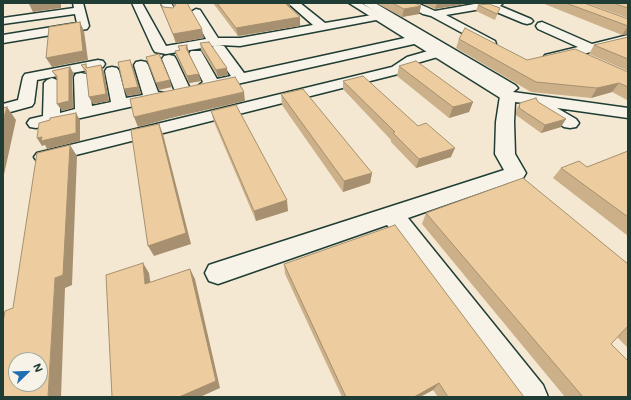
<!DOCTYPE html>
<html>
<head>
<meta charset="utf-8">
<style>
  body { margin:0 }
  #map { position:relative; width:631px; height:400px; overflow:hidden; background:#f4e8d2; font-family:Mali,sans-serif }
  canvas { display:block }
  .frame { position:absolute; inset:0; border:4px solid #1f3d34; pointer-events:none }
  .north { position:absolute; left:8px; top:352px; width:40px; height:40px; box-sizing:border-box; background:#f7f3e8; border:1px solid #a1aaa0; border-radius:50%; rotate:67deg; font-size:11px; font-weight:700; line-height:16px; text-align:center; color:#1f3d34 }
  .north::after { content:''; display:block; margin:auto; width:14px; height:18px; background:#1f6fb2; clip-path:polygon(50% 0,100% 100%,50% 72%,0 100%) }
</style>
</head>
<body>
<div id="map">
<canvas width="631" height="400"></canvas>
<div class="frame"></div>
<div class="north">N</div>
</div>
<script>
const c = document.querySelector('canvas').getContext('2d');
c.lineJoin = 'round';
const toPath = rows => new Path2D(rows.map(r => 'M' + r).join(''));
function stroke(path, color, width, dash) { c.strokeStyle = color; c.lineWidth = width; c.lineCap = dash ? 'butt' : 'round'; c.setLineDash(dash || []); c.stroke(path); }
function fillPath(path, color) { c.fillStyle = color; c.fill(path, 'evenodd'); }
const street = toPath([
  [73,3,83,3,89,26,87,29,3,43,3,35,77,23,75,14,3,24,3,18,74,8,73,3],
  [132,3,142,3,166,46,206,39,191,12,196,9,200,10,218,38,240,38,313,25,288,3,300,3,325,23,378,14,362,3,375,3,515,85,518,88,513,92,628,108,628,118,557,108,576,119,579,123,576,127,570,128,564,127,535,108,533,104,515,102,514,122,515,154,526,173,523,178,408,218,543,385,548,397,511,397,387,225,218,284,209,281,205,273,209,265,218,262,504,170,495,154,496,122,500,96,502,93,506,92,442,53,441,56,417,63,402,73,44,163,37,161,34,157,37,153,392,67,407,57,435,49,420,40,418,43,414,44,206,91,201,89,198,86,203,82,189,54,191,51,201,51,217,79,231,76,212,49,214,46,219,45,224,46,244,73,414,36,381,16,380,19,376,20,240,46,220,45,166,54,155,52,153,49,132,3],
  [161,3,171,3,177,13,175,15,167,15,161,3],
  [404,3,417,3,435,11,480,3,503,3,500,6,531,19,533,21,531,23,527,24,523,23,487,8,446,15,495,41,496,44,495,47,490,48,431,16,423,14,405,5,404,3],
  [542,22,592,44,628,35,628,43,550,62,545,61,543,58,545,55,578,47,538,29,536,26,538,23,542,22],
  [169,55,174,56,176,59,191,91,189,94,183,96,177,94,175,91,162,59,164,56,169,55],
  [98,60,103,61,105,64,103,67,37,80,34,103,32,106,3,114,3,104,18,100,23,77,25,74,98,60],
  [141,61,146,62,148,65,158,92,165,93,167,96,165,99,36,128,30,127,27,123,30,119,43,116,44,83,47,80,52,78,57,80,60,83,60,113,75,109,74,77,76,74,81,73,86,74,88,77,92,106,111,102,105,71,107,68,112,67,117,68,119,71,126,98,143,95,134,65,136,62,141,61]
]);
const secondary = toPath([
  [349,3,361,3,514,93,516,96,514,99,508,101,502,99,349,3]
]);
stroke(street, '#1f3d34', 3);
stroke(secondary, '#1f3d34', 3);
fillPath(street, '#f7f3e8');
fillPath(secondary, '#f7f3e8');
fillPath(toPath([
  [160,3,161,3,163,7,173,8,174,6,172,3,187,3,204,38,176,43],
  [213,3,289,3,290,6,289,7,300,26,238,36],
  [376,3,415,3,421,6,419,14,402,17],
  [421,3,471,3,435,9],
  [542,3,584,3,628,19,628,34,622,35],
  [586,3,628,3,628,18],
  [478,5,500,8,495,20,476,11],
  [628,37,628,71,589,54,594,45],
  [459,39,527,60,628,72,628,99,627,100,612,92,591,98,531,92,456,48],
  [200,43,228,75,218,77,201,50],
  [178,46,189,52,188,53,201,81,189,83,177,58,175,51,180,50],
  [86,64,87,68,104,72,109,101,93,104,89,97,87,74,85,72,81,65],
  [399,66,473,102,469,112,449,118,397,76],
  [70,67,74,74,72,77,73,108,62,111,57,79,52,71],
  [343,81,418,126,451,157,416,168,391,142,391,140,343,89],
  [281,94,372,173,370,183,343,192,282,105],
  [520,103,561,127,541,133,516,115,516,110],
  [211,111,288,211,256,221,214,122],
  [628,151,628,236,553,178,561,168,587,167],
  [426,213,628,264,628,348,617,337,611,344,628,397,565,397,422,224],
  [284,264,524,397,438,397,433,390,420,397,342,397,285,274]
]), '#ccb089');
fillPath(toPath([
  [35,3,61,3,61,8,33,12,29,4],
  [285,3,289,3,290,6,285,12],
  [437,3,471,3,435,9],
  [421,6,419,14,402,17,404,9],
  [300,17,300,26,238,36,236,28],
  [80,22,84,31,88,60,52,67,46,58],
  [628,26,628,34,622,35],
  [202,29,204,38,176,43,173,34],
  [187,45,189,52,188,55,186,48],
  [130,60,133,67,141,94,127,96,124,89],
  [101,65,104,72,109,101,93,104,89,97],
  [70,67,74,74,72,77,73,108,62,111,57,104,69,70],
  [227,68,228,75,218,77,216,70],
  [199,74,201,81,189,83,187,76],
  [170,80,172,87,159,90,156,83],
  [619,83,612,92,591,98,597,88],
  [244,92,245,101,171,118,138,127,134,117,168,109],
  [473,102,469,112,449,118,453,107],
  [7,107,16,120,3,179,3,121],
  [76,113,80,120,80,141,47,149,45,145,42,146,37,138],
  [566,119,561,127,541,133,545,125],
  [159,124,163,134,191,244,154,256,148,246],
  [70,145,77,156,72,285,65,288,61,397,48,397,55,278],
  [455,148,451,157,416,168,419,159],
  [372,173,370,183,343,192,344,181],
  [287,200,288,211,256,221,254,211],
  [143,263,149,273,152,294,145,284],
  [190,269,195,279,220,388,200,397,179,397],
  [439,383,433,390,420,397,414,397]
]), '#a6906f');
const building = toPath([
  [160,3,163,7,173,8,176,4,175,3,187,3,202,29,173,34,160,3],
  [217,3,285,3,300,17,236,28,217,3],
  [392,3,415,3,421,6,404,9,392,3],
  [566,3,584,3,628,19,628,26,566,3],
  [613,3,628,3,628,8,613,3],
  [489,4,500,8,497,14,478,5,489,4],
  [80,22,83,51,46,58,49,27,80,22],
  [465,28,527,60,575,49,628,72,628,87,619,83,597,88,536,82,459,39,465,28],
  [628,37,628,59,594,45,628,37],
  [209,42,227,68,216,70,200,43,209,42],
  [187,45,186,48,199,74,187,76,175,51,180,50,178,46,187,45],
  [159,54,170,80,156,83,146,57,159,54],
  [130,60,138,87,124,89,118,62,130,60],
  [416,61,473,102,453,107,399,66,416,61],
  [86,64,86,68,101,65,106,94,89,97,86,70,81,65,86,64],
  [70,67,69,70,69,101,57,104,57,76,52,71,70,67],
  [363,76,418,126,426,123,455,148,419,159,393,133,395,132,343,81,363,76],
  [235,77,244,92,168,109,134,117,130,99,235,77],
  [303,89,372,173,344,181,281,94,303,89],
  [536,98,538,102,566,119,545,125,519,108,520,103,536,98],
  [236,105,287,200,254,211,211,111,236,105],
  [7,107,3,121,3,108,7,107],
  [76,113,76,133,41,141,42,137,37,138,39,123,50,120,50,118,76,113],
  [159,124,186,233,148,246,131,130,159,124],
  [70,145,63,275,55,278,48,397,3,397,3,322,5,311,13,308,37,153,70,145],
  [16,360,40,360,40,384,16,384,16,360],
  [628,151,628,217,561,168,579,161,587,167,628,151],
  [523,178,628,264,628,326,611,344,628,361,628,397,583,397,426,213,523,178],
  [395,225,524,397,448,397,439,383,414,397,346,397,284,264,395,225],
  [143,263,145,284,190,269,216,381,179,397,112,397,106,275,143,263]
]);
fillPath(building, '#edcd9f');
stroke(building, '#a6906f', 1);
</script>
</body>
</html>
